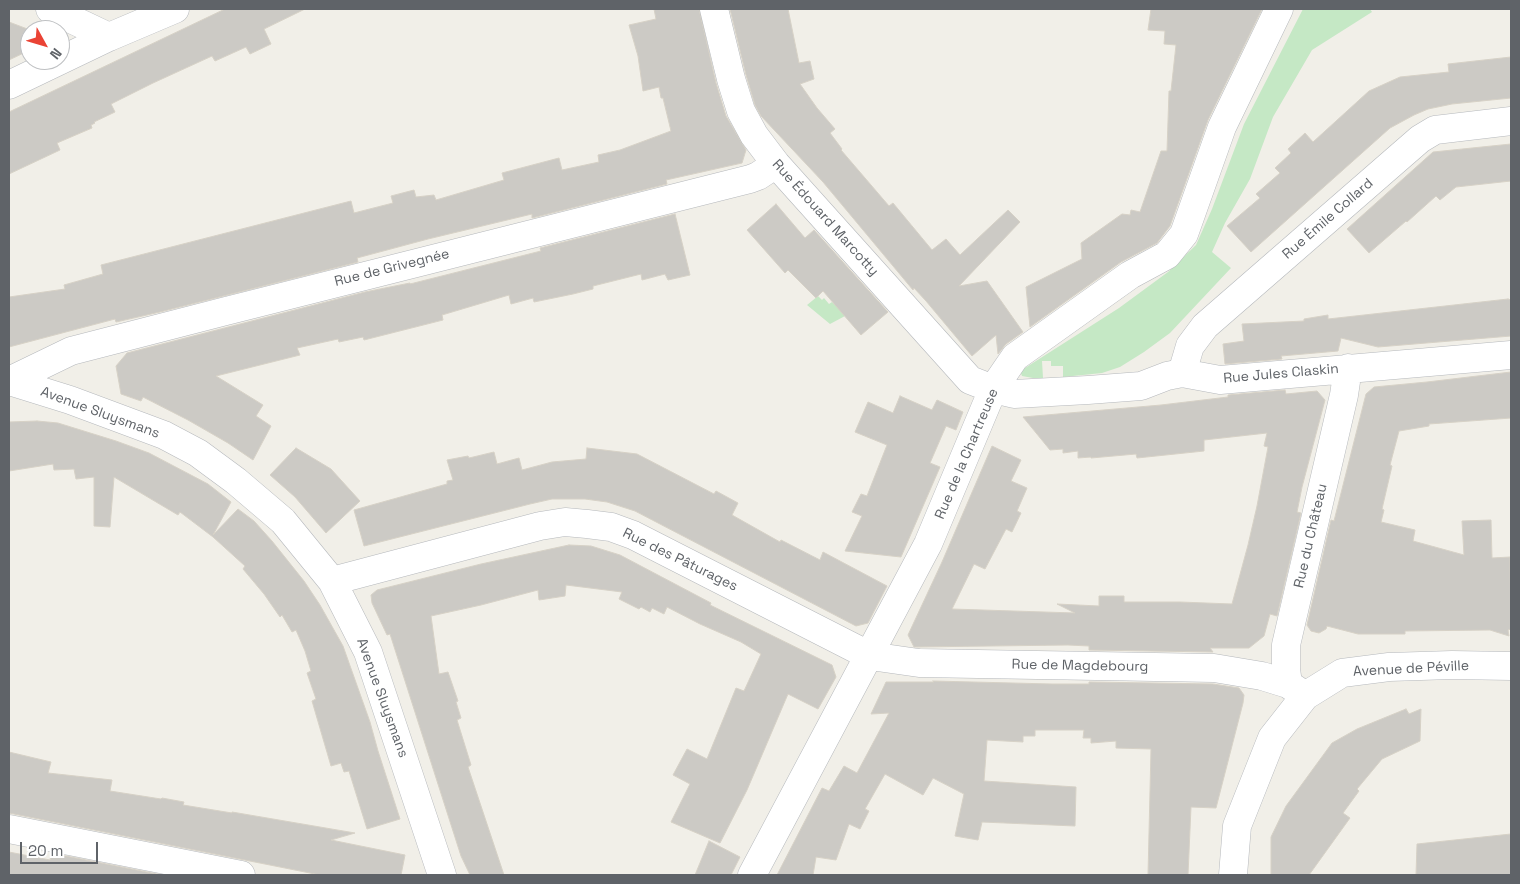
<!DOCTYPE html>
<html>
<head>
<meta charset="utf-8">
<style>
  body { margin:0 }
  #map { position:relative; width:1520px; height:884px; overflow:hidden; background:#f1efe8; font-family:"Space Grotesk",sans-serif }
  canvas { display:block }
  .frame { position:absolute; inset:0; border:10px solid #5f6368; pointer-events:none }
  .north { position:absolute; left:20px; top:20px; width:50px; height:50px; box-sizing:border-box; background:#fff; border:1px solid #bfc1c3; border-radius:50%; rotate:129deg; font-size:14px; font-weight:700; line-height:20px; text-align:center; color:#5f6368 }
  .north::after { content:''; display:block; margin:auto; width:18px; height:22px; background:#ea4335; clip-path:polygon(50% 0,100% 100%,50% 72%,0 100%) }
  .scale { position:absolute; left:20px; top:842px; width:78px; height:22px; box-sizing:border-box; border:2px solid #5f6368; border-top:0; padding-left:6px; font-size:15px; line-height:18px; white-space:nowrap; color:#5f6368; -webkit-text-stroke:4px #fff; paint-order:stroke }
</style>
</head>
<body>
<div id="map">
<canvas width="1520" height="884"></canvas>
<div class="frame"></div>
<div class="north">N</div>
<div class="scale">20 m</div>
</div>
<script>
const c = document.querySelector('canvas').getContext('2d');
c.lineJoin = 'round';
function fillPath(path, color) { c.fillStyle = color; c.fill(path, 'evenodd'); }
const toPath = rows => new Path2D(rows.map(r => 'M' + r).join(''));
function stroke(path, color, width, dash) { c.strokeStyle = color; c.lineWidth = width; c.lineCap = dash ? 'butt' : 'round'; c.setLineDash(dash || []); c.stroke(path); }
function drawText(font, color, halo, rows, align = 'center') {
  c.font = font + ' "Space Grotesk",sans-serif'; c.lineWidth = 5; c.setLineDash([]); c.textBaseline = 'middle'; c.strokeStyle = halo; c.fillStyle = color; for (const [text, x, y, turn = 0] of rows) {
    c.save(); c.translate(x, y); c.rotate((+turn || 0) * Math.PI / 180); c.textAlign = isNaN(turn) ? turn : align; if (halo) c.strokeText(text, 0, 0); c.fillText(text, 0, 0); c.restore();
  }
}
fillPath(toPath([
  [1303,9,1370,9,1372,12,1312,50,1273,117,1250,179,1225,223,1212,252,1231,268,1170,333,1144,352,1120,367,1102,373,1063,377,1063,366,1051,366,1051,361,1042,361,1043,378,1033,378,1022,376,1020,371,1025,368,1119,308,1168,272,1196,245,1212,209,1244,124],
  [818,296,822,300,824,298,829,304,832,302,835,305,843,298,845,316,830,324,807,305]
]), '#c5e8c5');
const building = toPath([
  [225,9,305,9,264,29,271,44,250,54,246,47,215,61,212,56,153,83,111,104,115,112,94,122,95,123,91,125,92,128,57,143,60,150,9,174,9,112,225,9],
  [654,9,699,9,716,83,726,116,746,150,742,163,666,180,667,184,532,218,532,214,428,239,357,258,358,262,160,312,116,322,115,319,9,347,9,297,65,289,64,285,103,274,101,265,351,201,354,213,393,203,391,196,414,190,416,197,434,195,436,200,504,180,502,173,559,158,562,170,599,162,598,155,620,150,671,131,663,98,661,98,659,87,643,91,638,56,629,25,656,19,654,9],
  [730,9,788,9,799,63,810,61,814,79,800,84,817,108,835,129,830,133,842,149,841,150,889,206,893,203,932,250,946,239,960,255,1008,210,1020,222,959,286,987,281,1023,332,1006,344,998,354,996,335,972,356,926,301,914,288,913,290,823,182,761,116,755,105,746,75,730,9],
  [1151,9,1262,9,1208,120,1170,226,1157,243,1121,262,1030,327,1026,287,1082,259,1081,243,1122,214,1130,215,1131,210,1140,212,1161,151,1167,151,1169,91,1171,91,1176,45,1164,44,1165,31,1148,30,1151,9],
  [9,22,30,30,30,50,9,60,9,22],
  [1511,57,1511,98,1452,104,1428,109,1414,115,1390,128,1251,252,1227,226,1260,198,1256,194,1280,173,1275,168,1291,153,1288,149,1305,133,1313,142,1369,91,1400,77,1449,72,1448,64,1511,57],
  [1511,144,1511,181,1456,187,1440,200,1436,196,1407,222,1406,221,1369,253,1347,229,1433,152,1511,144],
  [776,204,805,238,814,230,888,312,861,335,823,291,816,298,788,270,785,273,747,230,776,204],
  [675,214,690,275,668,280,665,274,642,280,641,274,593,286,593,289,573,294,534,302,533,298,511,304,509,295,442,315,443,320,364,340,363,337,339,342,338,339,297,348,300,355,216,376,263,405,256,416,271,426,253,460,228,443,188,420,143,397,141,401,121,394,116,366,127,353,365,292,410,283,410,284,541,251,540,248,675,214],
  [1508,299,1511,300,1511,336,1378,347,1341,338,1338,351,1281,356,1282,359,1225,364,1223,344,1244,341,1242,324,1304,321,1304,319,1328,315,1328,319,1508,299],
  [1511,372,1511,418,1429,424,1429,426,1399,431,1390,465,1392,466,1382,509,1384,510,1381,522,1415,530,1413,541,1464,555,1462,521,1491,520,1492,558,1510,557,1511,629,1508,630,1509,636,1490,630,1405,631,1405,634,1358,634,1327,626,1326,629,1319,633,1311,631,1307,625,1331,520,1334,521,1366,394,1374,387,1427,382,1511,372],
  [1285,390,1286,394,1317,391,1325,400,1302,487,1297,512,1301,513,1277,616,1270,614,1264,636,1249,648,1210,648,1213,652,1089,650,1089,646,1068,645,914,647,908,635,942,562,992,446,1021,460,1011,481,1027,488,1017,511,1021,513,1012,532,1006,529,985,569,974,564,952,609,1075,613,1057,604,1099,606,1099,596,1124,596,1124,602,1180,602,1232,604,1248,545,1257,506,1268,447,1264,446,1267,433,1204,440,1204,451,1137,458,1136,454,1091,458,1091,457,1078,458,1078,451,1063,453,1063,449,1050,450,1023,417,1161,405,1228,397,1228,395,1285,390],
  [900,396,932,410,937,400,963,412,956,430,946,426,930,463,940,467,901,557,845,551,862,516,852,512,861,494,867,496,887,445,855,432,868,402,893,413,900,396],
  [37,421,58,423,116,441,149,453,208,484,231,502,213,535,238,509,254,521,272,541,304,581,320,605,343,646,370,722,378,751,400,819,367,829,349,771,344,772,341,763,331,766,312,701,316,699,307,673,311,671,305,651,296,630,292,632,282,615,280,617,264,594,243,569,245,566,213,537,180,512,178,515,114,477,110,527,94,526,94,477,76,479,74,469,54,470,53,464,9,471,9,422,37,421],
  [296,448,331,469,360,501,326,533,295,497,270,475,296,448],
  [587,448,637,454,714,494,716,491,738,503,732,515,780,542,781,540,820,560,823,552,887,586,868,623,856,626,635,511,607,502,585,499,552,499,530,504,364,546,354,510,447,484,447,481,453,480,447,460,468,456,469,458,494,452,497,464,519,458,522,470,552,462,586,459,587,448],
  [569,545,591,546,620,555,711,603,710,605,832,665,836,677,818,709,788,694,747,790,720,843,671,822,690,784,673,775,687,749,707,759,736,688,744,691,761,654,741,642,700,624,667,607,664,614,652,608,650,612,641,607,639,609,619,599,622,592,566,585,565,596,539,600,538,590,481,605,431,616,439,674,448,672,458,701,456,702,461,718,457,720,471,765,468,767,504,875,470,875,461,856,390,634,387,635,372,603,371,595,377,590,481,564,569,545],
  [933,681,1052,684,1089,684,1089,682,1213,684,1239,688,1244,695,1243,703,1216,808,1191,807,1188,875,1148,875,1151,749,1116,748,1116,741,1091,743,1091,738,1083,738,1084,730,1035,730,1035,736,1023,736,1023,742,987,740,984,781,1076,787,1075,826,982,822,978,840,955,836,964,794,933,778,923,795,885,774,865,809,869,811,860,829,849,824,836,860,816,857,813,875,777,875,822,788,829,791,844,766,857,773,889,713,871,714,886,682,934,682,933,681],
  [1406,709,1409,714,1421,709,1420,741,1382,759,1357,789,1359,791,1343,813,1350,818,1309,875,1271,875,1271,837,1286,806,1332,743,1357,729,1406,709],
  [9,752,51,762,48,773,112,780,110,791,161,799,162,798,184,802,183,805,232,813,232,812,355,833,331,840,405,855,401,875,320,875,9,813,9,752],
  [1511,834,1511,875,1416,875,1417,844,1511,834],
  [709,841,740,857,731,875,695,875,709,841],
  [9,852,50,860,51,853,162,875,9,875,9,852]
]);
fillPath(building, '#cccac5');
stroke(building, '#d6d1c6', 1);
const minor = toPath([
  [50,9,109,37],
  [714,9,731,79,741,111,754,135,776,164,970,380,993,389,1014,394,1088,390,1141,386,1167,376,1182,373,1220,380,1511,355],
  [9,85,109,37,175,9],
  [1182,373,1190,346,1205,326,1420,139,1435,130,1511,121],
  [9,381,71,351,226,311,750,179,758,176,776,164],
  [9,381,70,400,164,435,198,453,236,481,283,521,332,581,368,652,442,875],
  [332,581,540,526,565,522,587,524,611,527,633,535,870,656,919,663,1214,668,1262,676,1288,684],
  [1301,693,1288,684,1286,669,1286,645,1344,395,1348,368],
  [9,829,241,875],
  [752,875,928,544,993,389,1015,357,1130,275,1167,255,1184,234,1222,127,1279,9],
  [1233,875,1237,826,1272,738,1305,696,1342,673,1389,667,1452,665,1511,666]
]);
stroke(minor, '#b5b8bc', 29);
stroke(minor, '#fff', 28);
drawText('14px', '#5f6368', '#fff', [
  ["Rue Édouard Marcotty",825,218,48],
  ["Rue Émile Collard",1328,219,-41],
  ["Rue de Grivegnée",392,268,-14],
  ["Rue Jules Claskin",1281,374,-5],
  ["Avenue Sluysmans",100,413,20],
  ["Rue de la Chartreuse",967,454,-67],
  ["Rue du Château",1311,536,-77],
  ["Rue des Pâturages",680,560,26],
  ["Rue de Magdebourg",1080,666,1],
  ["Avenue de Péville",1411,669,-3],
  ["Avenue Sluysmans",382,698,70]
]);
</script>
</body>
</html>
